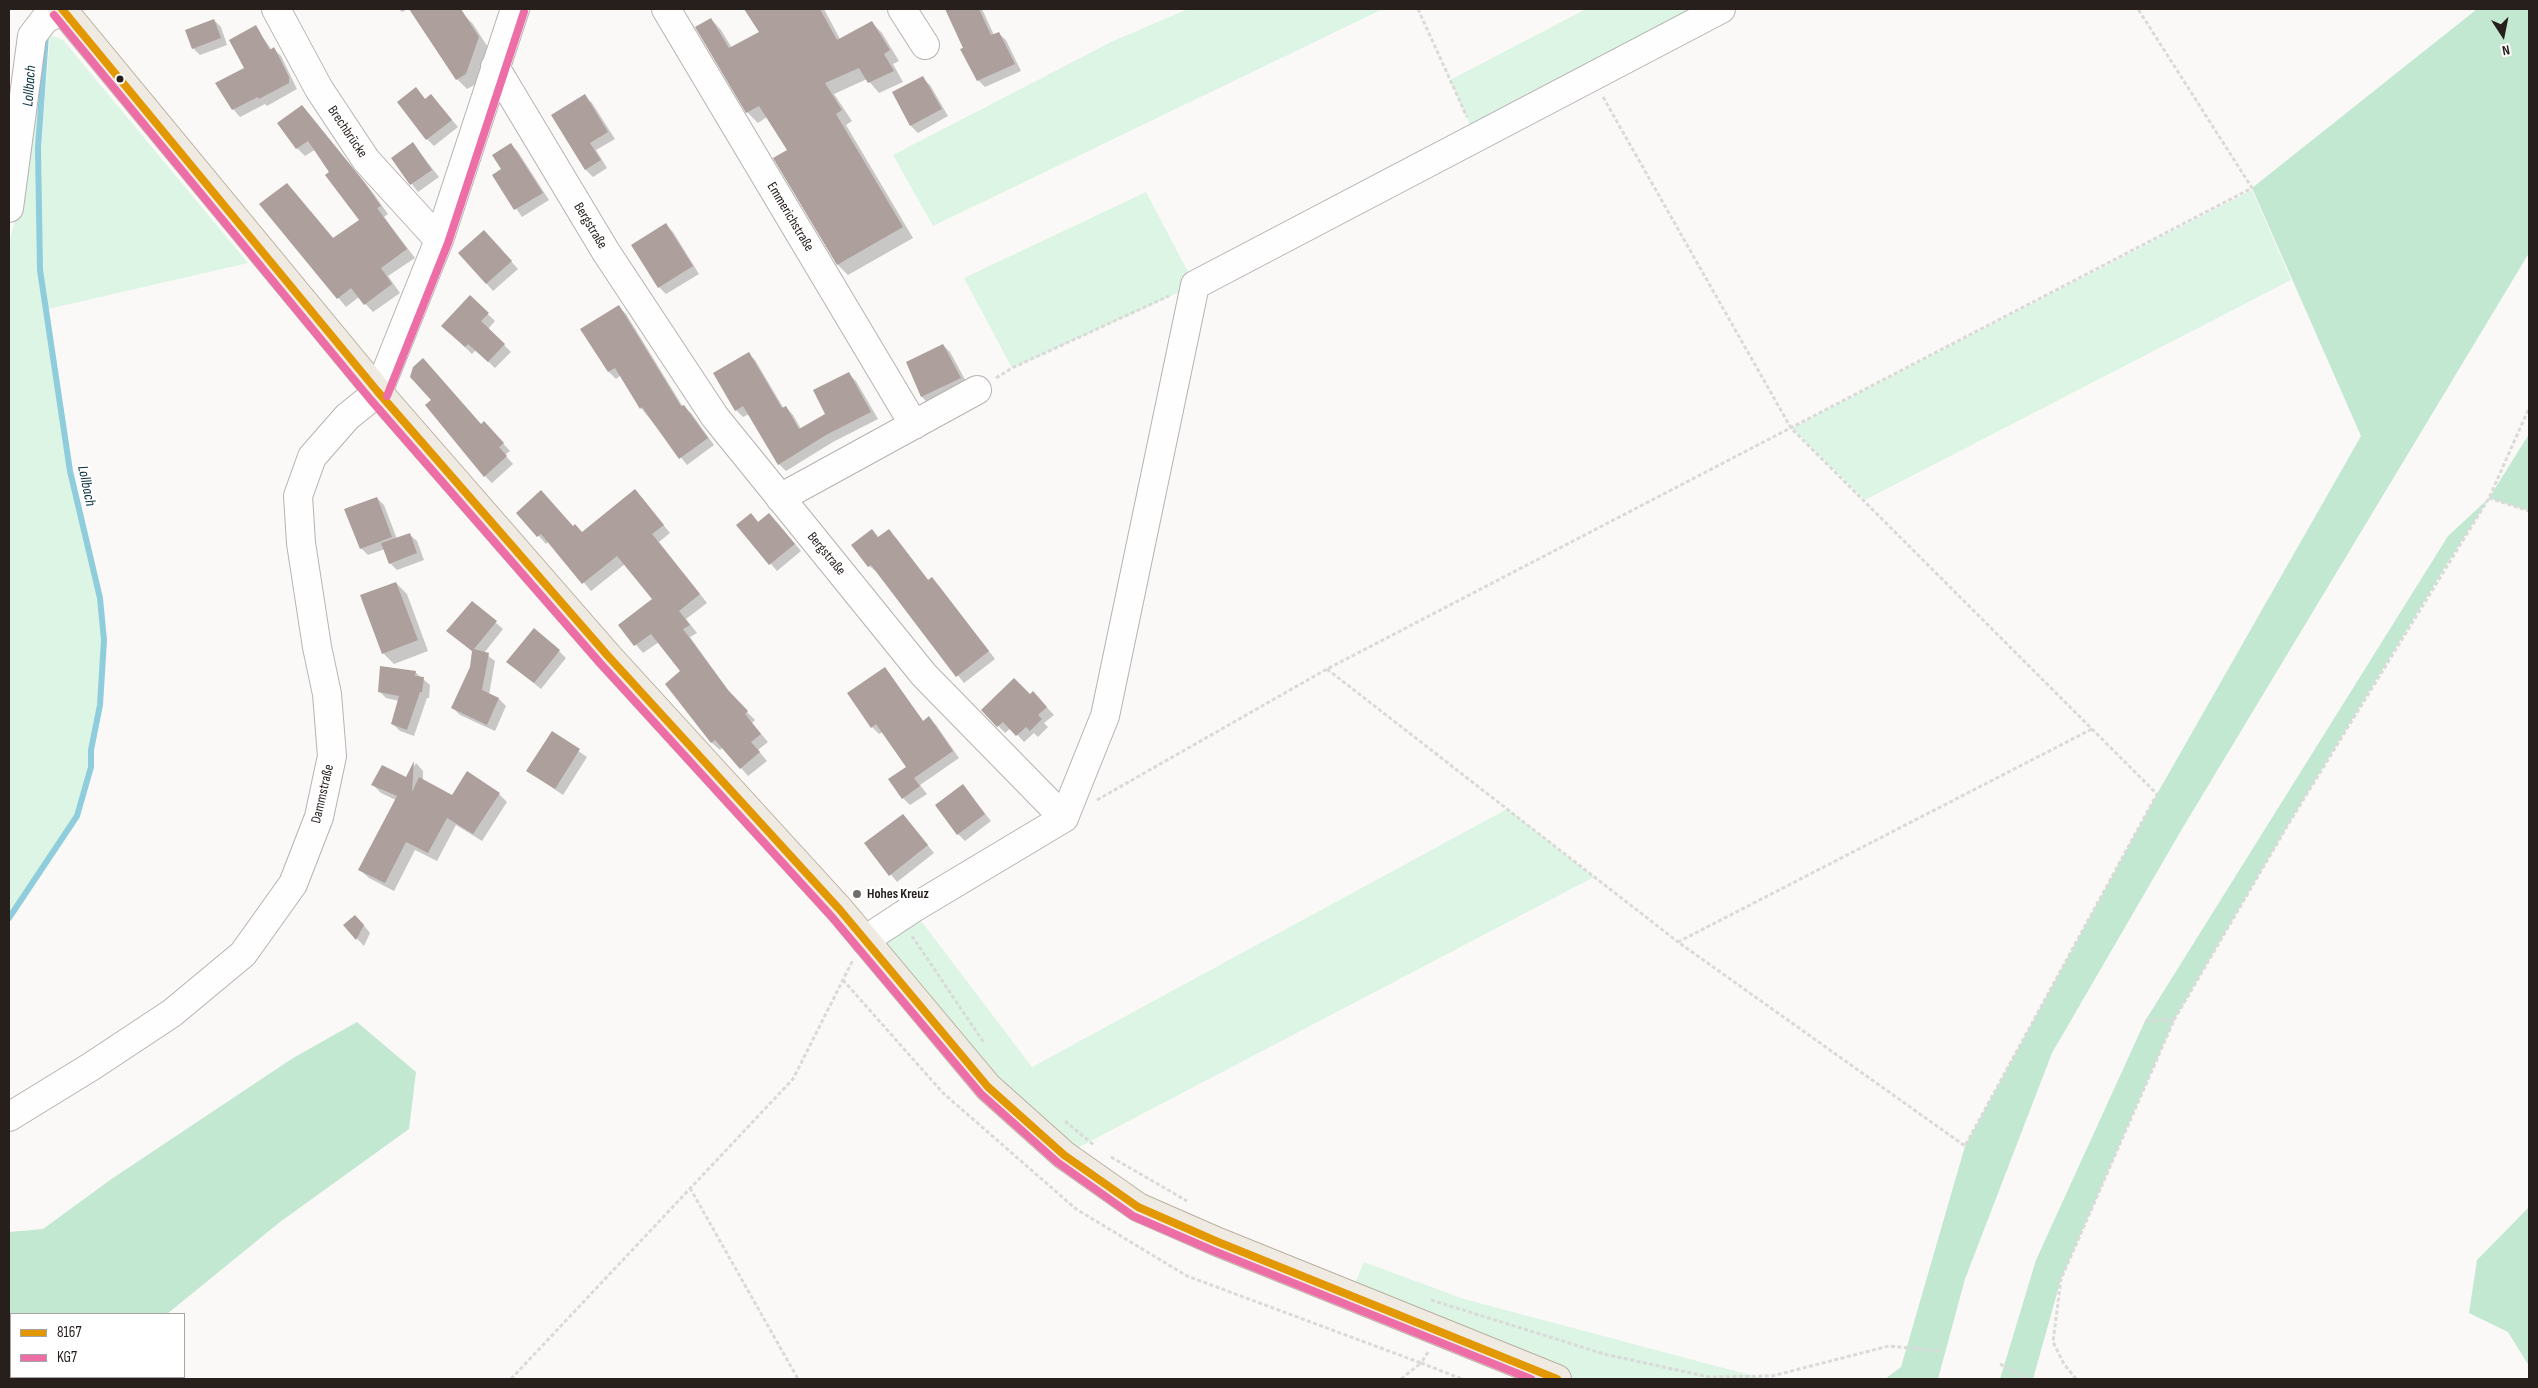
<!DOCTYPE html>
<html>
<head>
<meta charset="utf-8">
<style>
  body { margin:0 }
  #map { position:relative; width:2538px; height:1388px; overflow:hidden; background:#fbf9f8; font-family:"Sofia Sans Condensed",sans-serif }
  canvas { display:block }
  .frame { position:absolute; inset:0; border:10px solid #261f1c; pointer-events:none }
  .legend { position:absolute; left:10px; top:1313px; width:175px; height:65px; box-sizing:border-box; background:#fff; border:1px solid #a8a5a4; margin:0; padding:6px 9px; list-style:none; font-size:15px; color:#261f1c }
  .legend li { display:flex; align-items:center; gap:10px; height:25px }
  .legend b { width:25px; border:1px solid #a8a5a4 }
  .north { position:absolute; left:2478px; top:10px; width:50px; height:50px; -webkit-text-stroke:4px #fff; paint-order:stroke; rotate:169deg; font-size:14px; font-weight:700; line-height:20px; text-align:center; color:#261f1c }
  .north::after { content:''; display:block; margin:auto; width:18px; height:22px; background:#261f1c; clip-path:polygon(50% 0,100% 100%,50% 72%,0 100%) }
</style>
</head>
<body>
<div id="map">
<canvas width="2538" height="1388"></canvas>
<div class="frame"></div>
<ul class="legend">
<li><b style="height:6px;background:#e29803"></b>8167</li>
<li><b style="height:6px;background:#ed6ea7"></b>KG7</li>
</ul>
<div class="north">N</div>
</div>
<script>
const c = document.querySelector('canvas').getContext('2d');
c.lineJoin = 'round';
function fillPath(path, color) { c.fillStyle = color; c.fill(path, 'evenodd'); }
const toPath = rows => new Path2D(rows.map(r => 'M' + r).join(''));
function stroke(path, color, width, dash) { c.strokeStyle = color; c.lineWidth = width; c.lineCap = dash ? 'butt' : 'round'; c.setLineDash(dash || []); c.stroke(path); }
function drawText(font, color, halo, rows, align = 'center') {
  c.font = font + ' "Sofia Sans Condensed",sans-serif'; c.lineWidth = 5; c.setLineDash([]); c.textBaseline = 'middle'; c.strokeStyle = halo; c.fillStyle = color; for (const [text, x, y, turn = 0] of rows) {
    c.save(); c.translate(x, y); c.rotate((+turn || 0) * Math.PI / 180); c.textAlign = isNaN(turn) ? turn : align; if (halo) c.strokeText(text, 0, 0); c.fillText(text, 0, 0); c.restore();
  }
}
fillPath(toPath([
  [1188,9,1383,9,933,226,893,155,1113,41],
  [1586,9,1721,9,1476,138,1450,80],
  [46,35,38,149,40,270,70,471,100,598,104,640,100,705,91,750,91,767,77,816,9,918,9,246,17,209],
  [50,35,63,40,248,263,48,309,42,270,41,149],
  [2252,190,2291,280,1865,500,1792,428],
  [1146,192,1195,285,1012,368,964,278],
  [1507,809,1594,877,1064,1155,865,940,912,909,1032,1067],
  [1364,1262,1464,1299,1765,1379,1557,1379,1350,1295]
]), '#dcf5e5');
fillPath(toPath([
  [2477,9,2529,9,2529,253,2182,829,2052,1053,1965,1279,1938,1379,1885,1379,1901,1367,1965,1146,2157,794,2361,436,2252,188],
  [2529,434,2529,511,2489,498,2445,567,2289,823,2174,1020,2061,1279,2033,1379,2000,1379,2036,1260,2145,1021,2448,536,2489,498],
  [357,1022,416,1072,409,1129,280,1222,167,1314,11,1314,11,1377,116,1377,114,1379,9,1379,9,1232,43,1229,110,1180,293,1058],
  [2529,1207,2529,1366,2508,1332,2469,1313,2477,1260]
]), '#c2e8d2');
fillPath(toPath([
  [399,9,408,9,402,12],
  [411,9,448,9,455,18,463,14,473,24,489,49,476,84,467,89,457,79],
  [745,9,824,9,840,39,872,23,882,33,899,61,893,64,903,82,879,93,867,79,834,94,852,121,846,125,913,238,848,275,838,265,775,158,789,150,767,117,758,123,747,112,711,19,721,30,732,48,760,33],
  [946,9,982,9,994,35,998,33,1006,40,1021,71,985,87,978,80],
  [214,20,221,27,227,45,200,55,193,48],
  [255,27,272,50,274,49,281,56,297,89,267,106,265,104,240,117,233,109,246,69],
  [922,78,930,85,948,116,918,133,911,126],
  [416,88,426,100,431,95,458,127,434,146,427,139],
  [585,96,592,103,615,139,596,150,607,168,593,177,586,170,552,115],
  [302,106,373,193,388,214,384,217,415,258,388,276,400,293,373,312,359,297,346,307,260,204,287,184,334,239,361,221,316,149,305,156,297,148],
  [413,144,439,177,418,192,392,158],
  [511,144,518,152,549,200,522,217,494,176,503,170],
  [666,225,673,232,699,274,666,294,659,287],
  [491,239,518,269,493,291,460,253],
  [470,297,495,321,488,329,511,352,495,368,476,350,472,354,443,326],
  [619,307,626,314,683,407,691,413,714,445,687,465,641,408,621,375,616,379,609,372],
  [943,345,950,352,968,385,929,404,922,397,907,362],
  [748,353,755,360,784,409,786,407,793,415,801,429,827,414,849,374,856,381,878,419,833,442,786,471,779,464,749,414,743,417,736,410],
  [482,425,491,430,510,451,505,455,513,464,492,483,485,476],
  [377,498,384,505,397,539,409,534,417,541,424,560,397,570,390,563,385,549,368,555,361,548],
  [642,498,670,533,659,542,707,603,686,619,697,633,690,637,735,700,755,720,752,723,768,742,758,750,767,761,748,776,723,747,720,750,712,743,666,684,682,671,659,642,643,653,620,626,654,600,625,564,591,591,549,541,546,544,518,513,573,527,582,533],
  [751,514,759,523,776,521,801,551,777,571,738,525],
  [879,538,896,538,929,581,939,586,995,659,964,683,877,572,869,566],
  [396,583,407,594,428,651,394,664,383,653],
  [472,602,503,629,484,653,495,661,489,695,499,699,506,706,495,731,460,715,453,708,471,668,473,652,455,637],
  [559,651,566,658,541,689,515,668],
  [885,669,924,722,929,718,936,725,959,758,920,785,927,794,910,805,903,798,907,767,883,732,879,734,872,727],
  [415,672,430,685,429,698,427,698,414,736,400,731,393,724,399,701,386,698,379,691],
  [1030,696,1040,700,1054,715,1044,723,1048,727,1038,737,1034,733,1024,742,1011,728,1005,733,983,710],
  [552,733,587,757,563,795,528,771],
  [416,763,423,771,423,780,452,797,499,794,507,802,482,841,456,825,437,861,415,850,394,891,369,878,360,870,396,800,381,793,373,785,407,779],
  [963,786,991,821,965,841,958,834],
  [910,823,934,853,897,882,866,844],
  [362,923,370,933,364,946,345,926]
]), '#0003');
stroke(toPath([
  [9,918,77,816,91,767,91,750,100,705,104,640,100,598,70,471,40,270,38,148,46,35]
]), '#8fccdc', 6);
fillPath(toPath([
  [409,9,461,9,479,37,466,74,456,80],
  [744,9,820,9,837,40,872,21,890,50,884,54,894,71,868,83,859,68,825,83,842,110,836,114,903,227,837,265,773,158,787,150,759,106,746,113,695,27,711,18,729,48,759,32],
  [945,9,979,9,991,35,999,32,1015,64,977,81,960,49,963,48],
  [214,19,221,38,192,49,185,30],
  [256,25,270,50,274,47,289,77,289,83,259,99,258,97,232,110,215,83,244,68,229,40],
  [923,76,942,109,910,126,892,92],
  [416,87,425,99,431,94,452,120,426,140,397,102],
  [585,94,608,132,590,143,601,160,585,170,551,115],
  [302,105,365,183,381,206,377,208,407,249,381,268,392,284,364,305,351,288,337,299,259,204,287,183,333,238,359,220,325,175,329,172,308,141,296,149,277,123],
  [413,142,432,170,410,185,391,158],
  [511,143,543,193,514,210,492,175,501,169,492,155],
  [666,223,693,266,658,288,631,245],
  [484,230,512,261,486,284,458,253],
  [470,295,489,313,481,321,505,344,488,362,468,344,465,347,441,326],
  [619,305,681,406,684,405,708,438,679,459,642,407,640,409,615,368,608,372,580,329],
  [943,344,961,378,921,397,906,362],
  [749,352,782,408,786,406,799,429,825,414,813,390,849,372,871,412,826,435,778,465,743,406,735,411,713,373],
  [423,358,481,424,484,421,504,443,499,447,507,456,484,477,425,405,431,400,410,377,413,367],
  [635,489,664,525,652,534,700,594,679,611,690,625,683,629,728,690,748,711,745,714,761,734,751,742,760,752,740,769,715,740,711,743,665,684,680,671,651,634,634,646,618,625,652,599,617,556,582,584,541,534,537,537,516,513,541,490,573,526,575,524,582,532],
  [377,497,392,537,360,549,344,509],
  [751,513,758,522,769,513,795,544,769,565,736,525],
  [872,529,878,537,889,529,928,580,932,577,989,651,956,677,871,565,868,567,851,545],
  [410,533,417,553,389,564,381,543],
  [396,582,418,640,382,654,360,595],
  [472,601,497,621,474,649,489,653,482,690,499,698,487,725,451,708,470,667,472,651,446,631],
  [534,628,560,650,534,683,506,662],
  [380,666,416,671,415,676,424,677,422,692,420,692,407,730,391,724,399,696,378,692],
  [885,667,923,721,929,716,953,751,914,778,920,786,902,799,888,779,906,767,876,724,871,728,847,693],
  [1014,678,1030,694,1033,691,1047,707,1038,715,1042,719,1030,731,1026,727,1016,736,1003,722,997,727,981,710],
  [552,731,580,749,555,789,526,771],
  [414,761,412,792,419,777,452,795,467,771,500,793,473,834,447,818,428,853,406,842,385,883,358,870,397,796,371,785,382,765,406,777],
  [963,784,985,814,957,835,935,805],
  [903,814,928,845,889,876,864,843],
  [355,915,364,925,356,940,343,925]
]), '#ac9f9c');
const minor = toPath([
  [276,9,319,89,366,160,439,240],
  [666,9,914,425],
  [902,9,925,45],
  [495,67,606,252,715,417,924,675,1064,818],
  [9,208,32,36,45,19,66,9],
  [780,498,977,390],
  [1064,818,1105,716,1195,285,1721,9],
  [865,940,912,909,1064,818],
  [9,1117,92,1066,172,1013,243,954,293,884,319,817,332,756,327,694,317,647,301,543,298,496,312,457,347,417,378,392,439,240,515,9]
]);
const major = toPath([
  [62,9,378,392,608,656,840,910,988,1087,1064,1155,1138,1207,1218,1242,1557,1379]
]);
stroke(minor, '#b6b2b0', 30);
stroke(major, '#bab0a0', 30);
stroke(toPath([
  [1418,9,1467,117],
  [1603,97,1791,428,2157,794,1965,1146,1678,942,2092,729],
  [996,378,1012,368,1169,296],
  [2489,498,2529,511],
  [1327,669,1678,942],
  [1097,800,1327,669,2252,188,2138,9],
  [912,936,984,1043],
  [843,980,943,1093,1076,1209,1187,1276,1421,1363,1401,1379],
  [2145,1021,2174,1020],
  [1065,1121,1095,1146],
  [1111,1157,1187,1201],
  [690,1188,798,1379],
  [1431,1300,1604,1354,1709,1377,1772,1376,1889,1346,1940,1351],
  [1428,1352,1421,1363,1462,1379],
  [2000,1364,2030,1379],
  [511,1379,793,1079,853,960],
  [2076,1379,2064,1364,2053,1342,2061,1279,2174,1020,2289,823,2489,498,2529,408]
]), '#dadad9', 3, [4, 2.5]);
stroke(minor, '#fefefe', 28);
stroke(major, '#f0ebe2', 28);
stroke(toPath([
  [62,9,378,392,608,656,840,910,988,1087,1064,1155,1138,1207,1218,1242,1557,1379]
]), '#e29803', 8);
stroke(toPath([
  [54,15,370,399,600,663,832,917,981,1094,1057,1162,1133,1216,1214,1251,1531,1379],
  [387,396,448,243,524,12]
]), '#ed6ea7', 8);
for (const [x, y, r, color] of [
  [120,79,4.5,"#261f1c"],
  [857,894,5,"#716b69"]
]) { const dot = new Path2D(); dot.arc(x, y, r, 0, 2 * Math.PI); c.fillStyle = color; c.fill(dot); stroke(dot, '#fff', 2); }
drawText('14px', '#261f1c', '#fff', [
  ["Brechbrücke",347,132,56],
  ["Emmerichstraße",790,217,59],
  ["Bergstraße",590,226,59],
  ["Bergstraße",826,554,50],
  ["Dammstraße",323,794,-77]
]);
drawText('bold 14px', '#261f1c', '#fff', [
  ["Hohes Kreuz",867,894]
], 'left');
drawText('italic 15px', '#05303b', '#fff', [
  ["Lollbach",30,86,-86],
  ["Lollbach",86,486,78]
]);
</script>
</body>
</html>
